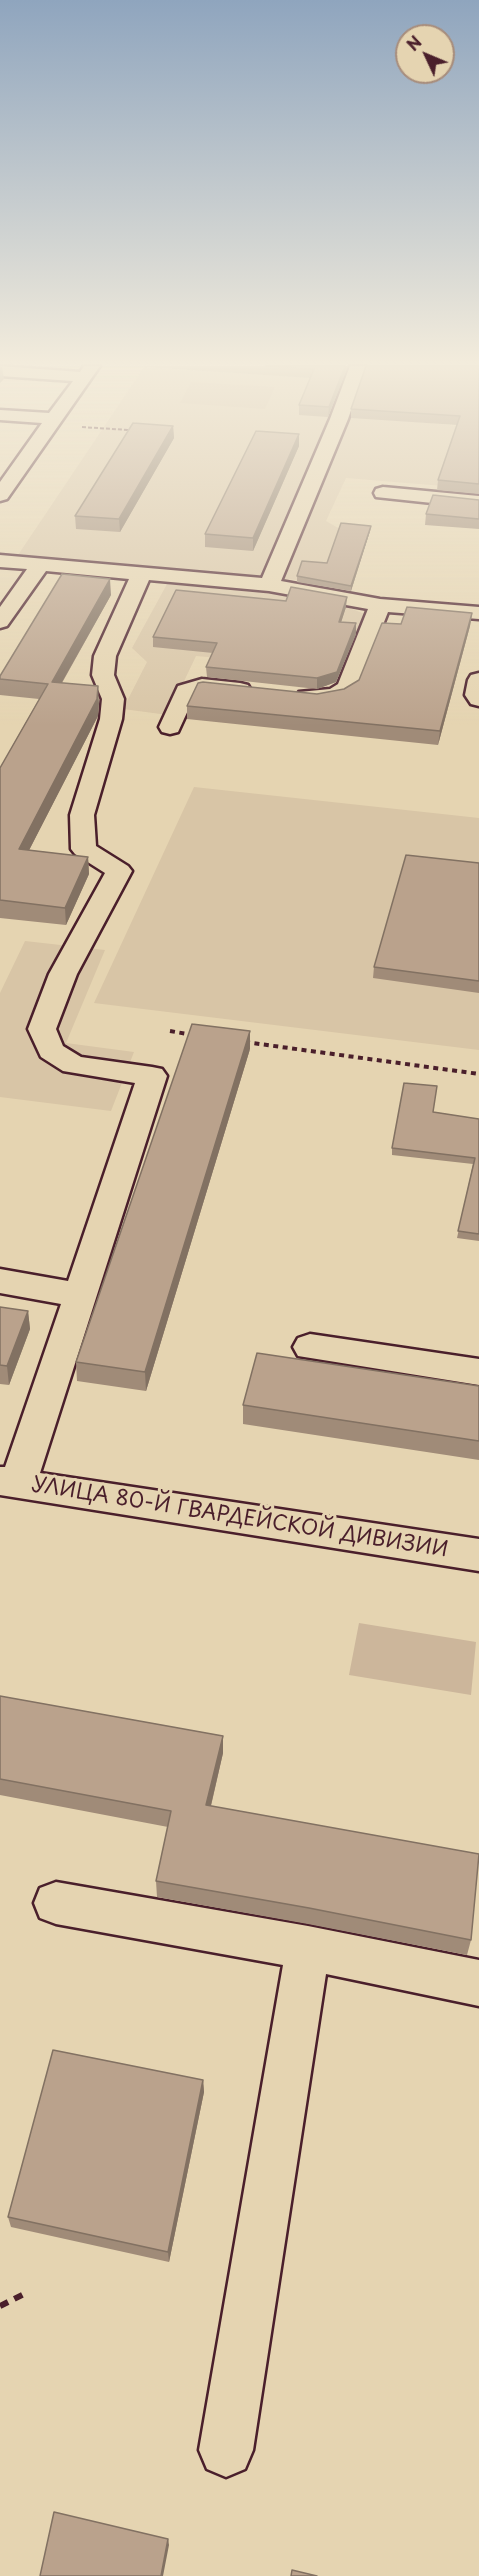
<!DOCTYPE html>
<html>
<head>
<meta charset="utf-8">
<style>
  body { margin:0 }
  #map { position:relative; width:479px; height:2576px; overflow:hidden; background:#e5d4b1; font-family:"Playpen Sans",sans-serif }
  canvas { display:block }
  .north { position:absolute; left:395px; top:24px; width:60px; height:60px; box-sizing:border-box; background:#e5d4b1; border:2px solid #a78c7b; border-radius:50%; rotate:314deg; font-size:16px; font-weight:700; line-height:24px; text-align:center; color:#4a1f2b }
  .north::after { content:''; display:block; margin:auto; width:21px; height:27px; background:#4a1f2b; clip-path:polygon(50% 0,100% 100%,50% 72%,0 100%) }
</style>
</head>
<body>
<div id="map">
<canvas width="479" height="2576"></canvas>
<div class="north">N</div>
</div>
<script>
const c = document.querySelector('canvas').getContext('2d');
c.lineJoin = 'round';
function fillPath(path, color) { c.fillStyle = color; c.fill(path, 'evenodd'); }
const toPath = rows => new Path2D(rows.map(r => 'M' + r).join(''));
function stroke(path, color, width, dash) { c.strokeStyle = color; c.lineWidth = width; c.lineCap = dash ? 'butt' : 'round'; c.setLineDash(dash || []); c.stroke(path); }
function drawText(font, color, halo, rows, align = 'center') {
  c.font = font + ' "Playpen Sans",sans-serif'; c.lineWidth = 6; c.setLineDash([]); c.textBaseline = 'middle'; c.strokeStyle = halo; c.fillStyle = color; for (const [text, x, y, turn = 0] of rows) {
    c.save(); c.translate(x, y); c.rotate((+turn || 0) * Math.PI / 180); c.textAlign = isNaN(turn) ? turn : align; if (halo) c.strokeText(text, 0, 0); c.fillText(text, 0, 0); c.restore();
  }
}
fillPath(toPath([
  [321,366,479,366,421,422,479,428,479,489,346,478,326,521,340,529,370,531,353,585,18,555,144,367,315,378],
  [167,584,328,599,367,615,346,669,196,656,168,715,123,709,147,662,132,648],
  [194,787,479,818,479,1050,94,1003],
  [25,941,105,950,66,1043,134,1052,111,1111,0,1097,0,993]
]), '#d8c5a6');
fillPath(toPath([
  [191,382,275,387,265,409,180,403],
  [359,1623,476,1642,471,1695,349,1675]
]), '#ccb69b');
const minor = toPath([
  [0,366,80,372,84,366,100,366,7,499,0,501,0,482,42,423,0,420,0,410,49,413,73,381,0,376,0,366],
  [350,366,366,366,348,419,281,581,380,599,479,607,479,619,388,612,356,693,335,702,307,704,299,702,296,697,299,692,330,689,338,684,368,609,269,591,149,580,116,656,114,675,124,699,122,719,94,815,96,846,128,866,132,871,77,974,56,1029,63,1046,81,1057,152,1067,162,1069,167,1076,40,1473,479,1539,479,1571,0,1495,0,1467,5,1467,61,1304,0,1293,0,1269,68,1281,135,1083,63,1071,41,1057,28,1029,49,974,105,873,75,854,71,849,70,815,100,719,102,699,92,675,94,656,129,579,46,571,7,626,0,628,0,607,27,569,0,567,0,555,262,578,330,419,350,366],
  [383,487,479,496,479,508,376,497,374,493,376,489,383,487],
  [479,673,479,706,471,704,465,695,468,680,471,675,479,673],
  [202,679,240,683,248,685,251,690,248,695,240,697,203,693,195,695,178,732,170,734,162,732,159,727,178,686,202,679],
  [310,1334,479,1359,479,1385,298,1356,293,1347,298,1338,310,1334],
  [56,1882,308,1926,479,1960,479,2006,326,1974,253,2450,245,2469,226,2477,207,2469,199,2450,283,1965,56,1924,40,1918,34,1903,40,1888,56,1882]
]);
stroke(minor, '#4a1f2b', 5);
stroke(toPath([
  [82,427,129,430]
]), '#4a1f2b', 2, [4, 2]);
stroke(toPath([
  [170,1031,193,1035],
  [245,1042,479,1074]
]), '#4a1f2b', 4, [5, 4.5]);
stroke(toPath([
  [0,2306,26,2293]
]), '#4a1f2b', 6, [9, 7]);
fillPath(minor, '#e5d4b1');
fillPath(toPath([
  [144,366,348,366,328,417,299,415,299,405,310,378,144,367],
  [479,366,479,494,437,490,438,480,457,425,351,418,351,409],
  [173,426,174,438,120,532,76,529,75,516],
  [299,434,299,446,253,551,205,547,205,534],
  [479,500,479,529,425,525,426,514],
  [371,526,370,531,351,591,297,582,297,576,327,563],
  [111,595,62,683,99,703,98,716,29,850,88,857,89,874,66,925,0,918,0,768,39,699,0,695,0,676],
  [346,607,341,622,356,634,336,682,317,689,207,677,206,667,213,653,153,647,153,637],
  [472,613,470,626,438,745,187,719,187,706,317,694,344,689,359,680,401,624],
  [479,863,479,993,373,978,374,967],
  [250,1049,146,1391,77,1381,76,1362],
  [434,1112,479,1119,479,1241,457,1238,473,1164,392,1155,392,1148],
  [0,1307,28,1311,30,1329,9,1385,0,1384],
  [479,1386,479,1460,243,1424,243,1405],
  [0,1696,223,1736,223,1753,211,1806,471,1940,467,1955,308,1924,157,1897,156,1881,168,1827,0,1795],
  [203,2080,204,2092,169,2262,11,2227,8,2217]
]), '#a08b78');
fillPath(toPath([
  [2,366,4,379,0,383,0,368],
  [345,366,348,366,328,417,329,407],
  [173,426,174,438,120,532,119,519],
  [299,434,299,446,253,551,253,538],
  [371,526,370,531,351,591,351,586],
  [110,579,111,595,53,698,52,682],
  [347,597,346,607,338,632,339,622],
  [472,613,470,626,438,745,440,731],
  [356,623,356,634,336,682,317,689,317,678],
  [98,686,99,703,98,716,21,866,19,849],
  [88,857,89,874,66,925,65,908],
  [250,1031,250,1049,146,1391,145,1372],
  [28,1311,30,1329,9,1385,7,1366],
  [223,1736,223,1753,207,1822,206,1805],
  [203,2080,204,2092,169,2262,168,2252],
  [168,2539,169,2545,163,2576,161,2576]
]), '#827162');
const building = toPath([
  [266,366,345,366,329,407,299,405,314,369,266,366],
  [366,366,479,366,479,484,438,480,460,416,351,409,366,366],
  [133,423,173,426,119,519,75,516,133,423],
  [256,431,299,434,253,538,205,534,256,431],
  [433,495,479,500,479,519,426,514,433,495],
  [341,523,371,526,351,586,297,576,302,561,327,563,341,523],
  [62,574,110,579,52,682,98,686,97,699,19,849,88,857,65,908,0,900,0,768,48,684,0,679,0,676,62,574],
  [291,587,347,597,339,622,356,623,337,672,317,678,206,667,217,643,153,637,176,590,286,601,291,587],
  [407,607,472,613,440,731,187,706,198,683,203,682,317,694,344,689,359,680,382,623,401,624,407,607],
  [406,855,479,863,479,981,374,967,406,855],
  [192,1024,250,1031,145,1372,76,1362,192,1024],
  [404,1083,437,1086,433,1112,479,1119,479,1234,458,1231,475,1158,392,1148,404,1083],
  [0,1307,28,1311,7,1366,0,1365,0,1307],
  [257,1353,479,1386,479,1441,243,1405,257,1353],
  [0,1696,223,1736,206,1805,479,1854,471,1940,309,1908,156,1881,171,1811,0,1779,0,1696],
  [53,2050,203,2080,168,2252,8,2217,53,2050],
  [54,2512,168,2539,161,2576,40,2576,54,2512],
  [292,2570,317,2576,291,2576,292,2570]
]);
fillPath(building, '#baa28c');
stroke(building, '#827162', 1.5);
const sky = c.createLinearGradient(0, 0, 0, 726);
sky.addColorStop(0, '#8fa5be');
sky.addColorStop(0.5, '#f3ecdc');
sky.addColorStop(1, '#f3ecdc00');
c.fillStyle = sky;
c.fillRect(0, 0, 479, 726);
drawText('21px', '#4a1f2b', '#e5d4b1', [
  ["УЛИЦА 80-Й ГВАРДЕЙСКОЙ ДИВИЗИИ",240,1518,9]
]);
</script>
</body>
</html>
